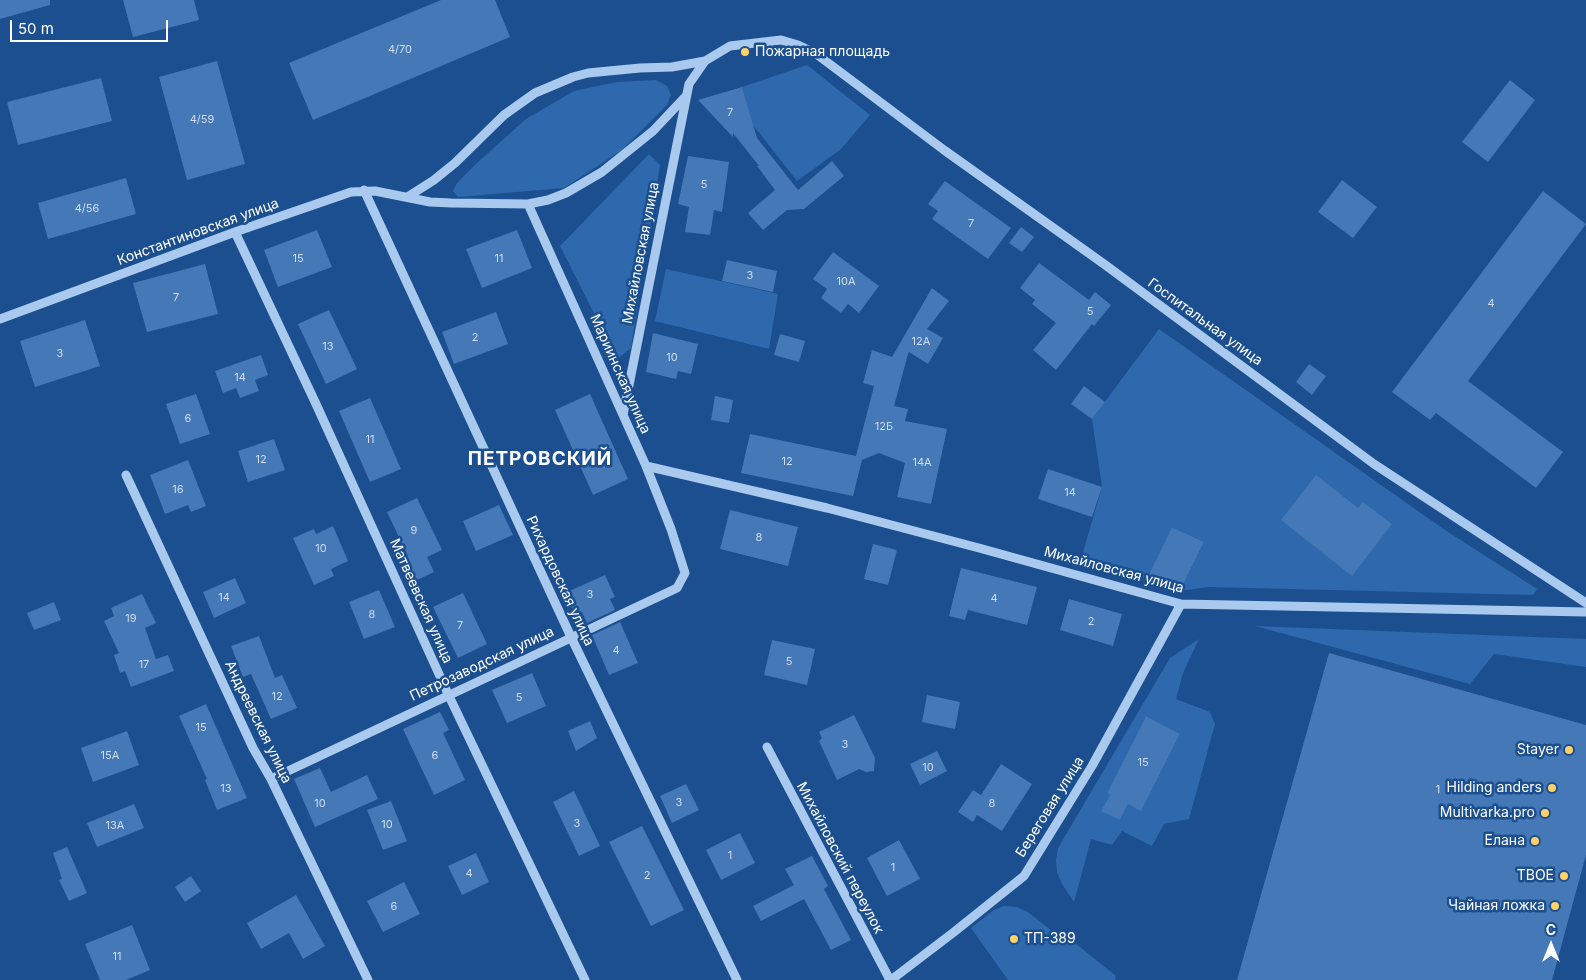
<!DOCTYPE html>
<html>
<head>
<meta charset="utf-8">
<style>
  body { margin:0 }
  #map { position:relative; width:1586px; height:980px; overflow:hidden; background:#1b4f8f; font-family:Inter,sans-serif }
  canvas { display:block }
  .north { position:absolute; left:1526px; top:920px; width:50px; height:50px; -webkit-text-stroke:4px #1b4f8f; paint-order:stroke; rotate:0deg; font-size:14px; font-weight:700; line-height:20px; text-align:center; color:#fff }
  .north::after { content:''; display:block; margin:auto; width:18px; height:22px; background:#fff; clip-path:polygon(50% 0,100% 100%,50% 72%,0 100%) }
  .scale { position:absolute; left:10px; top:20px; width:158px; height:22px; box-sizing:border-box; border:2px solid #fff; border-top:0; padding-left:6px; font-size:15px; line-height:18px; white-space:nowrap; color:#fff; -webkit-text-stroke:4px #1b4f8f; paint-order:stroke }
</style>
</head>
<body>
<div id="map">
<canvas width="1586" height="980"></canvas>
<div class="north">С</div>
<div class="scale">50 m</div>
</div>
<script>
const c = document.querySelector('canvas').getContext('2d');
c.lineJoin = 'round';
function fillPath(path, color) { c.fillStyle = color; c.fill(path, 'evenodd'); }
const toPath = rows => new Path2D(rows.map(r => 'M' + r).join(''));
function stroke(path, color, width, dash) { c.strokeStyle = color; c.lineWidth = width; c.lineCap = dash ? 'butt' : 'round'; c.setLineDash(dash || []); c.stroke(path); }
function drawText(font, color, halo, rows, align = 'center') {
  c.font = font + ' Inter,sans-serif'; c.lineWidth = 5; c.setLineDash([]); c.textBaseline = 'middle'; c.strokeStyle = halo; c.fillStyle = color; for (const [text, x, y, turn = 0] of rows) {
    c.save(); c.translate(x, y); c.rotate((+turn || 0) * Math.PI / 180); c.textAlign = isNaN(turn) ? turn : align; if (halo) c.strokeText(text, 0, 0); c.fillText(text, 0, 0); c.restore();
  }
}
fillPath(toPath([
  [807,65,870,115,841,149,797,181,753,125,742,87],
  [656,80,667,86,671,95,667,105,622,150,564,188,458,197,453,191,457,183,478,162,526,119,574,91,617,82],
  [649,154,660,165,631,348,617,359,560,246],
  [666,269,778,294,769,349,655,321],
  [1159,329,1445,530,1537,589,1533,595,1209,587,1180,591,1204,542,1172,527,1148,576,1142,578,1081,559,1102,487,1092,419],
  [1255,626,1586,639,1586,667,1494,654,1470,684],
  [1199,639,1183,673,1176,699,1210,712,1215,724,1189,819,1164,824,1152,846,1122,831,1112,845,1091,839,1074,902,1062,884,1057,872,1056,860,1058,848,1170,658],
  [1146,716,1180,734,1141,810,1128,804,1120,820,1102,810,1110,795,1107,793],
  [1004,906,1017,907,1028,912,1063,940,1065,935,1116,976,1115,980,1008,980,971,928,994,910]
]), '#2e69ad');
fillPath(toPath([
  [0,0,50,0,50,5,0,19],
  [123,0,194,0,199,20,133,37],
  [441,0,495,0,510,37,313,120,289,63],
  [217,61,245,164,187,180,159,77],
  [101,78,112,121,18,145,7,102],
  [1510,80,1535,100,1488,162,1462,142],
  [742,87,757,138,798,190,832,161,844,176,804,209,787,210,763,230,748,213,775,190,757,166,759,166,733,133,733,137,698,100],
  [688,156,729,162,722,212,714,210,710,235,685,232,689,207,678,204],
  [126,178,136,214,48,239,38,203],
  [1342,180,1377,207,1353,238,1318,212],
  [945,181,1011,228,988,259,932,219,938,211,928,204],
  [1543,191,1586,224,1468,381,1563,452,1536,488,1436,413,1430,420,1392,392],
  [1021,227,1034,237,1022,252,1009,243],
  [317,230,332,267,278,287,264,250],
  [517,230,532,268,482,288,466,249],
  [833,252,879,286,859,313,848,304,841,313,821,298,827,289,813,279],
  [727,260,777,271,773,292,722,281],
  [1039,263,1089,300,1095,292,1111,305,1094,326,1092,324,1056,370,1033,350,1056,323,1032,304,1035,300,1020,288],
  [205,264,218,314,147,332,133,283],
  [932,288,949,301,927,329,943,338,928,364,909,352,908,354,894,406,908,409,905,421,947,429,931,504,897,497,905,463,879,453,862,460,853,496,741,473,750,434,856,456,874,386,863,383,872,350,892,357],
  [329,310,357,369,326,384,298,324],
  [496,312,508,344,454,364,442,332],
  [85,320,100,366,35,387,20,341],
  [653,333,698,344,691,374,678,371,676,379,646,372],
  [780,334,805,341,799,362,774,355],
  [261,355,268,375,255,380,259,391,240,398,236,388,223,393,215,371],
  [1309,364,1326,376,1312,395,1296,382],
  [1084,386,1105,402,1092,419,1071,404],
  [196,394,210,434,180,444,166,404],
  [590,394,628,479,593,495,555,410],
  [715,396,733,400,729,423,711,420],
  [370,398,401,469,370,482,339,411],
  [274,439,285,470,248,482,238,451],
  [188,460,206,506,191,512,188,505,165,514,150,475],
  [1048,469,1102,487,1092,517,1038,499],
  [1316,475,1358,508,1363,502,1392,524,1352,576,1281,520],
  [417,498,442,550,427,557,434,572,413,582,401,559,408,556,387,512],
  [499,505,513,535,476,551,463,521],
  [730,510,798,527,788,566,720,549],
  [333,526,348,561,331,569,334,576,314,585,293,538,314,529,316,534],
  [1172,527,1204,542,1180,591,1148,576],
  [873,544,897,550,888,585,864,579],
  [961,568,1037,587,1027,625,968,610,965,620,949,616],
  [605,575,615,597,610,599,615,610,587,623,582,612,575,615,565,593],
  [235,578,246,603,214,618,203,592],
  [379,590,395,627,364,639,349,602],
  [463,593,487,644,458,658,433,607],
  [142,594,156,623,145,628,156,659,168,655,174,671,131,687,125,671,120,673,114,655,119,653,104,621,114,616,111,608],
  [1069,599,1122,614,1113,646,1060,630],
  [54,602,61,620,34,630,27,613],
  [620,622,638,663,609,675,592,635],
  [259,636,275,678,282,675,297,708,271,719,251,674,243,677,231,646],
  [772,640,815,649,807,685,764,675],
  [1329,653,1586,725,1586,855,1552,980,1237,980],
  [532,673,546,706,507,723,492,690],
  [927,695,960,702,955,729,922,722],
  [206,704,247,798,217,810,205,780,207,779,179,716],
  [440,712,449,730,443,733,465,780,434,795,403,729],
  [854,715,875,758,874,771,866,772,859,769,837,780,819,741,822,738,819,732],
  [1146,716,1180,734,1141,811,1128,804,1120,820,1101,811,1110,795,1107,793],
  [590,721,597,738,576,751,568,731],
  [127,731,139,765,93,782,81,748],
  [937,751,947,771,920,785,910,764],
  [1001,764,1032,784,1002,831,977,815,973,822,958,812,973,790,981,795],
  [320,768,331,792,367,775,378,799,315,827,294,779],
  [686,784,699,810,672,823,660,796],
  [574,791,600,846,579,856,553,802],
  [391,801,407,841,383,850,367,810],
  [134,804,144,828,97,847,87,823],
  [642,826,684,910,651,926,609,842],
  [740,833,755,863,721,880,706,850],
  [899,840,920,879,887,896,867,858],
  [67,847,87,893,69,901,59,880,62,879,53,853],
  [476,853,489,882,462,895,448,866],
  [812,856,828,886,824,889,851,940,831,950,804,899,761,921,753,906,794,885,785,869],
  [191,876,201,891,185,902,175,887],
  [404,882,420,914,383,932,367,901],
  [296,895,325,946,303,959,289,933,261,949,247,923],
  [132,925,150,970,126,980,100,980,85,944]
]), '#4478b7');
stroke(toPath([
  [364,190,571,637,737,980],
  [409,196,434,180,455,163,504,115,535,93,573,77,588,73,640,68,672,67,705,61],
  [235,232,316,404,449,696,585,980],
  [0,319,235,232,351,192,375,191,430,202,451,203,528,204,548,200,566,193,602,172,653,131,686,96],
  [623,415,689,84,705,61,730,46,781,40,798,45,815,53,944,150,1104,264,1374,464,1586,603],
  [646,466,827,508,979,548,1181,604,1586,612],
  [126,475,253,748,271,779,368,980],
  [767,747,890,980],
  [271,779,677,588,685,573,671,529,646,466,528,204],
  [891,980,954,932,1024,876,1092,766,1181,604]
]), '#a9c9ee', 9);
for (const [x, y, r, color] of [
  [745,52,5,"#ffd166"],
  [1569,750,5,"#ffd166"],
  [1552,788,5,"#ffd166"],
  [1545,813,5,"#ffd166"],
  [1535,841,5,"#ffd166"],
  [1564,876,5,"#ffd166"],
  [1555,906,5,"#ffd166"],
  [1014,939,5,"#ffd166"]
]) { const dot = new Path2D(); dot.arc(x, y, r, 0, 2 * Math.PI); c.fillStyle = color; c.fill(dot); stroke(dot, '#1b4f8f', 2); }
drawText('11px', '#d0dded', null, [
  ["4/70",400,50],
  ["7",730,113],
  ["4/59",202,120],
  ["5",704,185],
  ["4/56",87,209],
  ["7",971,224],
  ["15",298,259],
  ["11",499,259],
  ["3",750,276],
  ["10А",846,282],
  ["7",176,298],
  ["4",1491,304],
  ["5",1090,312],
  ["2",475,338],
  ["12А",921,342],
  ["13",328,347],
  ["3",60,354],
  ["10",672,358],
  ["14",240,378],
  ["6",188,419],
  ["12Б",884,427],
  ["11",370,440],
  ["12",261,460],
  ["12",787,462],
  ["14А",922,463],
  ["16",178,490],
  ["14",1070,493],
  ["9",414,531],
  ["8",759,538],
  ["10",321,549],
  ["3",590,595],
  ["14",224,598],
  ["4",994,599],
  ["8",372,615],
  ["19",131,619],
  ["2",1091,622],
  ["7",460,626],
  ["4",616,651],
  ["5",789,662],
  ["17",144,665],
  ["12",277,697],
  ["5",519,698],
  ["15",201,728],
  ["3",845,745],
  ["15А",110,756],
  ["6",435,756],
  ["15",1143,763],
  ["10",928,768],
  ["13",226,789],
  ["1",1438,790],
  ["3",679,803],
  ["10",320,804],
  ["8",992,804],
  ["3",577,824],
  ["10",387,825],
  ["13А",115,826],
  ["1",730,856],
  ["1",893,868],
  ["4",469,874],
  ["2",647,876],
  ["6",394,907],
  ["11",117,957]
]);
drawText('14px', '#fff', '#1b4f8f', [
  ["Пожарная площадь",755,52,"left"],
  ["Stayer",1559,750],
  ["Hilding anders",1542,788],
  ["Multivarka.pro",1535,813],
  ["Елана",1525,841],
  ["ТВОЕ",1554,876],
  ["Чайная ложка",1545,906],
  ["ТП-389",1024,939,"left"]
], 'right');
drawText('14px', '#fff', '#1b4f8f', [
  ["Константиновская улица",198,232,-20],
  ["Михайловская улица",641,253,-79],
  ["Госпитальная улица",1205,322,36],
  ["Мариинская улица",620,374,66],
  ["Михайловская улица",1114,570,15],
  ["Рихардовская улица",560,581,65],
  ["Матвеевская улица",421,601,66],
  ["Петрозаводская улица",482,664,-25],
  ["Андреевская улица",258,722,64],
  ["Береговая улица",1050,807,-58],
  ["Михайловский переулок",840,858,62]
]);
c.letterSpacing = '1px';
drawText('bold 19px', '#fff', '#1b4f8f', [
  ["ПЕТРОВСКИЙ",540,459]
]);
c.letterSpacing = '0px';
</script>
</body>
</html>
